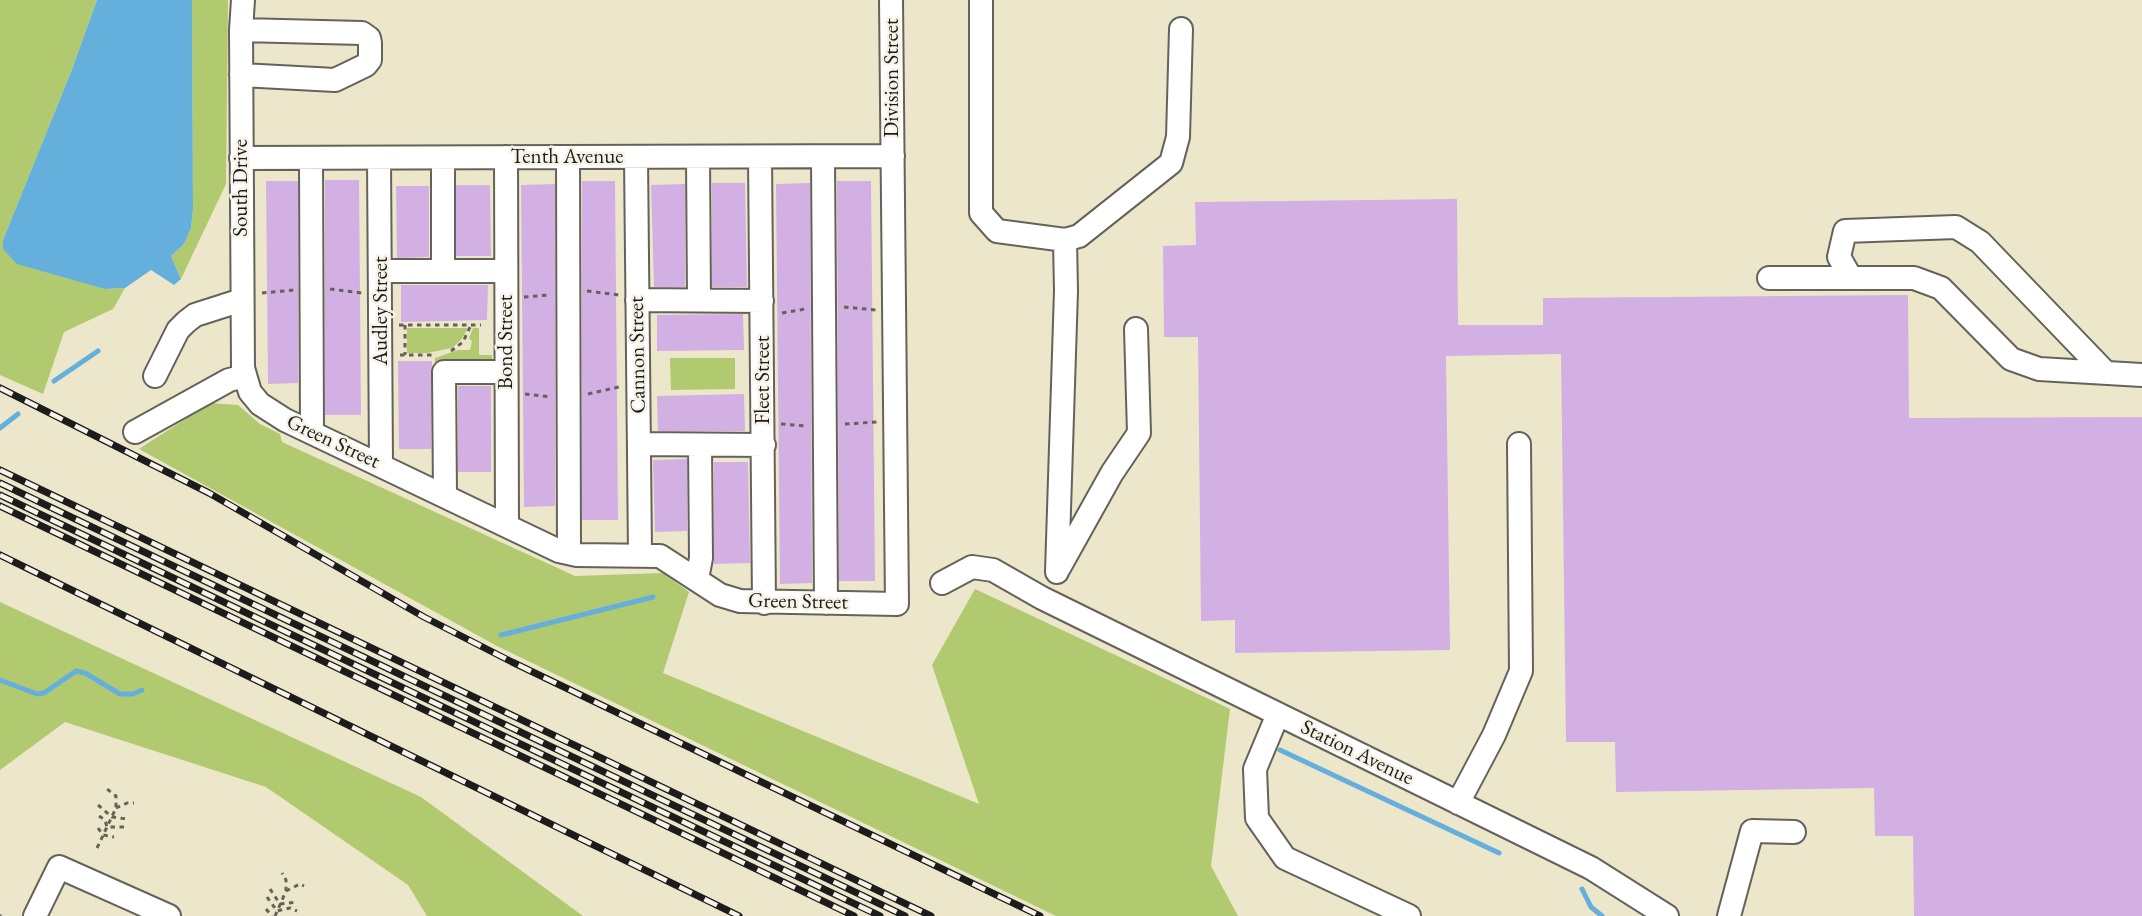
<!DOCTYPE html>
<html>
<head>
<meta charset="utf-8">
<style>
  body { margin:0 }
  canvas { display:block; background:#ece6ca }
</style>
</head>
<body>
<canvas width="2142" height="916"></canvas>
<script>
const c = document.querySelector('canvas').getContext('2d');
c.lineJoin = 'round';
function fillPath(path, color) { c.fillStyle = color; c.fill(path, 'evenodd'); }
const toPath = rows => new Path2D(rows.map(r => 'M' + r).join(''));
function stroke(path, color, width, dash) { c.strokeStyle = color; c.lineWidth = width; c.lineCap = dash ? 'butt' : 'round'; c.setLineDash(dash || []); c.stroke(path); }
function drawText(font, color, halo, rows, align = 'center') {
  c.font = font + ' "EB Garamond",serif'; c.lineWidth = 5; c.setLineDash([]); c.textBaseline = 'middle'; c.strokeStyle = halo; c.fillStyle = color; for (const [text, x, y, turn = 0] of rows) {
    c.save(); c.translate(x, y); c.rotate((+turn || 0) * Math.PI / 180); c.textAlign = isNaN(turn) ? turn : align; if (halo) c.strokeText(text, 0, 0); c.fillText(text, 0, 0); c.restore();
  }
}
fillPath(toPath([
  [0,0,97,0,71,72,3,240,105,289,125,288,113,309,64,332,43,394,0,375],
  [192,0,228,0,226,184,181,279,171,256,184,244,191,228,193,209],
  [407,328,468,328,461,340,452,348,427,353,407,353],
  [473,328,479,328,479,355,492,355,492,361,435,362,435,358,458,350,470,350,472,341,469,338],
  [670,358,735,358,735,389,671,390],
  [210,403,238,405,260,424,280,434,282,442,575,576,663,573,689,592,663,673,979,804,932,665,975,589,1230,709,1211,866,1238,916,1056,916,497,646,139,449],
  [0,602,421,797,583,916,427,916,408,885,266,787,65,722,0,770]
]), '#b1ca70');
fillPath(toPath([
  [97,0,192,0,193,209,191,228,184,244,171,256,181,279,174,285,151,270,125,288,105,289,17,264,3,249,3,240,71,72]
]), '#65afdd');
stroke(toPath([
  [54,381,98,351],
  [0,428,18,414],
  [501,635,653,597],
  [0,680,37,694,44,693,76,671,85,673,120,694,133,694,142,690],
  [1280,750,1499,853],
  [1582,889,1591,907,1602,916]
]), '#65afdd', 5);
fillPath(toPath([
  [325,180,359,180,361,415,325,415],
  [266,181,298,181,298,383,268,384],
  [582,181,615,181,618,520,582,520],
  [837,181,871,181,875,581,839,581],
  [712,183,745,183,747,287,712,287],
  [810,183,812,583,780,584,776,184],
  [555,184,555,506,524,507,521,185],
  [685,184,685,287,654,287,651,185],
  [456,185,490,185,491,256,456,256],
  [396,186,429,186,429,257,397,258],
  [1457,199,1458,325,1543,325,1543,298,1908,295,1909,418,2142,417,2142,916,1914,916,1913,836,1875,836,1874,788,1616,792,1615,742,1566,742,1561,354,1446,356,1450,650,1235,653,1235,620,1201,621,1198,337,1164,337,1163,246,1196,245,1195,202],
  [401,285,488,285,487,320,401,322],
  [743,314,744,350,657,351,657,315],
  [398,361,432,361,431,449,399,449],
  [458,386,491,386,491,472,458,472],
  [744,394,745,431,658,431,657,396],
  [687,459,687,531,655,532,653,460],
  [714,462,748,462,750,563,714,564]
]), '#d3b0e3');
const minor = toPath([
  [243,0,241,30,243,368,250,392,260,404,285,420,559,551,577,555,660,556,720,595,740,601,897,604,891,0],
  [981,0,981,213,997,231,1065,240],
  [241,30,362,33,369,38,370,43,370,60,366,65,335,80,241,75],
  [506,157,507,526],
  [568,157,569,553],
  [636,157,640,553],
  [698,157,699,300],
  [760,157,764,603],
  [823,157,826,603],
  [241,158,893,156],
  [311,158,312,433],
  [379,158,381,465],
  [443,158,443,271],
  [380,271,506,271],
  [1769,278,1914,278,1941,288,2011,359,2039,369,2142,375],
  [1851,278,1839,257,1845,231,1956,227,1980,242,2106,373],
  [637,300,762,301],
  [155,376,178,330,186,322,195,315,242,300],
  [135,432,229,380,245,376],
  [639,444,764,445],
  [445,495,444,372,506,372],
  [1059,568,1112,473,1139,433,1136,329],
  [1057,572,1066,291,1065,240,1079,236,1171,163,1178,137,1181,29],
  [697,579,701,558,700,445],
  [942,583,972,567,993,570,1042,598,1591,868,1667,916],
  [1278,714,1255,769,1257,818,1285,858,1409,916],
  [1458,803,1494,735,1521,671,1519,444],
  [35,916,59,867,169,916],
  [1729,916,1752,831,1794,832]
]);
stroke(minor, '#656359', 26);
stroke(toPath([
  [330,289,362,293],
  [587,291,619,295],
  [262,293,294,290],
  [524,297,550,295],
  [844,307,876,310],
  [782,313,805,309],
  [399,325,481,325],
  [405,325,405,355],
  [451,351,463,342,471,325],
  [400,355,432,355],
  [525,394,551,397],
  [588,394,619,387],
  [781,424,806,426],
  [845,424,877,422],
  [98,805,112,817,127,819],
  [116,808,127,803,134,803],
  [99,816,105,820,107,827,125,827],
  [98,828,103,835,114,837],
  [97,848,116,808,116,796,107,789],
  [270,889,280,904,297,902],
  [286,891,300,884,304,886],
  [267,897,277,911,290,908,297,911],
  [266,909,272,916],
  [0,915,1,916],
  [275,916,286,891,286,880,282,873]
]), '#656359', 3, [4.5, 4.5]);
stroke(minor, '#fff', 22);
const rail = toPath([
  [0,388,209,493,424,617,512,662,1040,916],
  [0,470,931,916],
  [0,483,905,916],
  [0,495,880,916],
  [0,506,854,916],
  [0,555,739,916]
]);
stroke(rail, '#1c1c1c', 7);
stroke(rail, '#f7f3e8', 4.5, [14]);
drawText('21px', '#1c1c1c', '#f7f3e8', [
  ["Division Street",892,78,-90],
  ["Tenth Avenue",567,157],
  ["South Drive",241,188,-90],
  ["Audley Street",381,311,-90],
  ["Bond Street",506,342,-90],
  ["Cannon Street",638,355,-91],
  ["Fleet Street",763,380,-90],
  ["Green Street",333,442,25],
  ["Green Street",798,602,1],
  ["Station Avenue",1357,753,26]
]);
</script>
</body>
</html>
